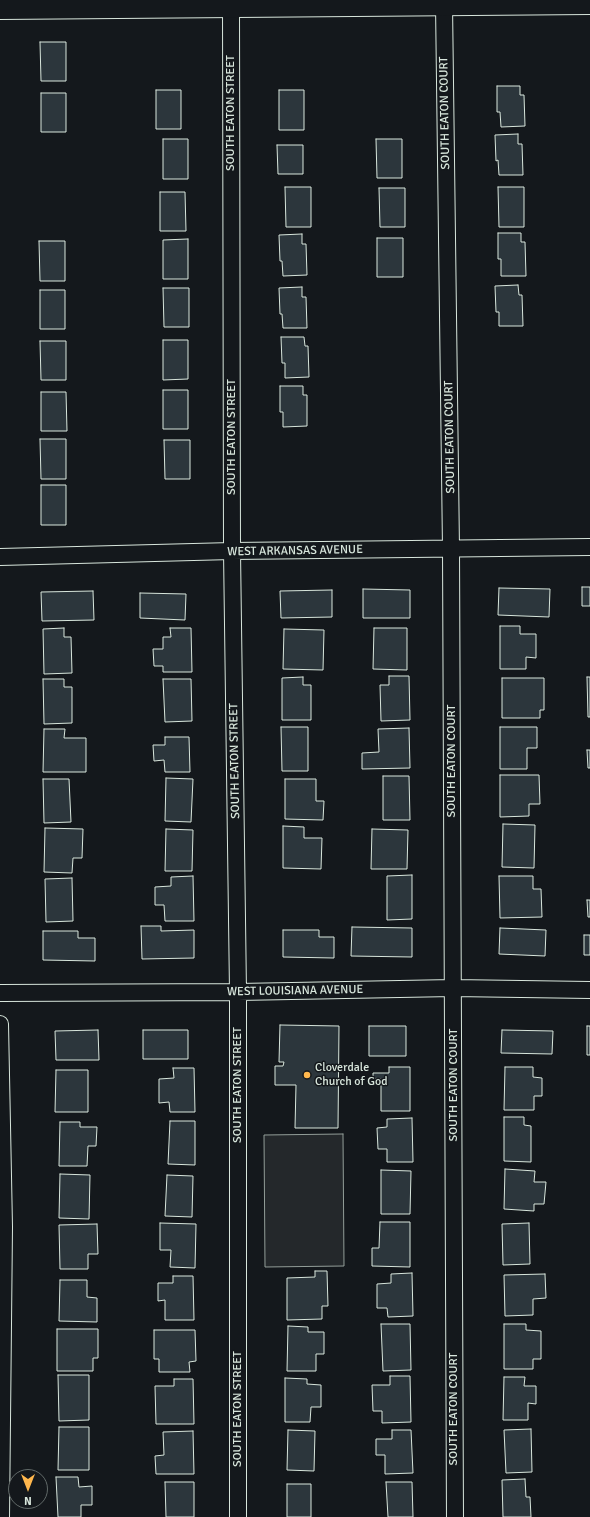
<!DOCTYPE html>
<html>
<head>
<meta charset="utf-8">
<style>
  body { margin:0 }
  #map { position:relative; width:590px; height:1517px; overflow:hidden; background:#14181c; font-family:Signika,sans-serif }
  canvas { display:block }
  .north { position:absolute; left:8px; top:1469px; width:40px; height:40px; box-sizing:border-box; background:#14181c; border:1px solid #626a69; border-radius:50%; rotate:180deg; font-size:11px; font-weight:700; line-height:16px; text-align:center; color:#d8e6dc }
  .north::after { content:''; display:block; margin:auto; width:14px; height:18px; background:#ffb74d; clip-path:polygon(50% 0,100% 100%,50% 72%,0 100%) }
</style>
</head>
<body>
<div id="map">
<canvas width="590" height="1517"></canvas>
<div class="north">N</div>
</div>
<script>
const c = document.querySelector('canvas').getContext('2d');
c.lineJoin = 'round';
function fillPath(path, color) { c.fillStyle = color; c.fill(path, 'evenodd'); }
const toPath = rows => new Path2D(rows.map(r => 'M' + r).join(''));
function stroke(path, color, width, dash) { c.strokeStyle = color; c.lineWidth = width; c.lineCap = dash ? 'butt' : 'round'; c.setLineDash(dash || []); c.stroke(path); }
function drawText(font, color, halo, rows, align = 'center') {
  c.font = font + ' Signika,sans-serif'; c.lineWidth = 3; c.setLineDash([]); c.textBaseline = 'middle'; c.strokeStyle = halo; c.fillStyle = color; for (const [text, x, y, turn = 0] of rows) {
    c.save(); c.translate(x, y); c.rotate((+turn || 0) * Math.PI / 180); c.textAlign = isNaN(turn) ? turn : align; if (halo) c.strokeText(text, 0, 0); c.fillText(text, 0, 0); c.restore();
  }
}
const parking = toPath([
  [343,1134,344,1266,265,1267,264,1135,343,1134]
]);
fillPath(parking, '#24282b');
stroke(parking, '#939e99', 1);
const building = toPath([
  [40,42,66,42,66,81,41,81,40,42],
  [497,86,520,86,520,95,524,95,525,126,501,127,500,112,497,112,497,86],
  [156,90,181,90,181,129,156,129,156,90],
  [279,90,304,90,304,130,279,130,279,90],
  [41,93,66,93,66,132,41,132,41,93],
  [518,134,518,144,522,144,523,175,499,175,498,160,496,161,495,135,518,134],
  [163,139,188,139,188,179,163,179,163,139],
  [376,139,402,139,402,178,377,178,376,139],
  [277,145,303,145,303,174,278,174,277,145],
  [285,187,311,187,311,227,286,227,285,187],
  [498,187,524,187,524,227,499,227,498,187],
  [379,188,405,188,405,227,380,227,379,188],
  [160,192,185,192,186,231,160,231,160,192],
  [498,233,521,233,521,242,525,242,526,276,501,276,501,259,498,259,498,233],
  [302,234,302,244,306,244,307,275,283,276,282,261,280,261,279,235,302,234],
  [377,238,403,238,403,277,377,277,377,238],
  [188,239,188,279,163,279,163,240,188,239],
  [39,241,65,241,65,281,40,281,39,241],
  [518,285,519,295,522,295,523,326,499,326,499,312,496,312,495,286,518,285],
  [302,287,302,297,306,297,307,328,283,328,282,314,280,314,279,288,302,287],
  [163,288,189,288,189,327,164,327,163,288],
  [40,290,65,290,65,329,40,329,40,290],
  [281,337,304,337,305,346,308,346,309,377,285,378,285,363,282,363,281,337],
  [163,340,188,340,188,379,163,380,163,340],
  [40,341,66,341,66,380,41,380,40,341],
  [280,386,303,386,303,395,307,395,307,426,283,427,283,412,280,412,280,386],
  [163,390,188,390,188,429,163,429,163,390],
  [41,392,66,392,67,431,41,431,41,392],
  [40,439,66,439,66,479,41,479,40,439],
  [164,440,190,440,190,479,165,479,164,440],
  [41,485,66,485,66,525,41,525,41,485],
  [582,587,590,587,590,606,582,606,582,587],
  [499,588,550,589,549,617,498,615,499,588],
  [363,589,410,590,410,618,363,618,363,589],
  [332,590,332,617,281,618,280,591,332,590],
  [93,591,94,620,42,621,41,592,93,591],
  [140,593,186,594,185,620,140,618,140,593],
  [500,626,520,626,520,634,536,634,536,658,526,657,526,669,500,669,500,626],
  [64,628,64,637,71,637,72,673,44,674,43,629,64,628],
  [170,628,191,628,192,672,163,672,163,666,154,666,153,649,163,649,163,637,171,637,170,628],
  [374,628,407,628,407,670,373,669,374,628],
  [284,629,324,630,323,670,283,669,284,629],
  [389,676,409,676,410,720,381,721,380,685,389,685,389,676],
  [303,677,303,685,311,685,311,720,282,720,282,678,303,677],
  [587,677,590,677,590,717,588,717,587,677],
  [502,678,544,678,544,710,540,710,540,718,502,718,502,678],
  [43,679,64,679,64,687,72,687,72,723,44,724,43,679],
  [163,679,191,679,192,721,165,722,163,679],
  [281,727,308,727,308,771,282,771,281,727],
  [500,727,537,727,537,748,527,748,527,769,500,769,500,727],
  [409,728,410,768,362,769,362,753,379,752,378,729,409,728],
  [44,729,65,729,64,738,86,738,86,772,43,772,44,729],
  [165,737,189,737,190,772,165,772,164,760,154,761,153,745,165,745,165,737],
  [587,750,590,750,590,768,588,768,587,750],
  [500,775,539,775,540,804,529,804,529,816,500,817,500,775],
  [383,776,409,776,410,820,383,820,383,776],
  [166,778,193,779,191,822,165,821,166,778],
  [43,779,69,779,71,822,44,823,43,779],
  [285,779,316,779,316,801,324,801,323,820,285,819,285,779],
  [503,824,535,825,534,868,502,867,503,824],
  [283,826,304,827,304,838,322,838,321,869,283,868,283,826],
  [45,828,83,829,82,858,73,858,72,873,44,872,45,828],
  [166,829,193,830,192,871,165,871,166,829],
  [372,829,408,830,407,869,371,869,372,829],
  [412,875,412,919,387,920,387,876,412,875],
  [193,876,194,921,165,921,164,905,155,905,155,887,171,886,171,877,193,876],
  [499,876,533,876,533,889,541,889,542,917,500,918,499,876],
  [72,878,73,921,46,922,45,879,72,878],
  [587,900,590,900,590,917,588,917,587,900],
  [141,926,161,926,161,931,194,930,194,958,142,959,141,926],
  [352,927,412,928,412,957,351,956,352,927],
  [500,928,546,930,545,956,499,954,500,928],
  [283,930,319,930,319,937,334,937,334,958,283,957,283,930],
  [43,931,78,931,78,938,95,938,95,961,43,960,43,931],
  [584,935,590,935,590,955,584,955,584,935],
  [280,1025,339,1026,338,1128,295,1128,296,1085,275,1085,275,1066,283,1066,284,1062,279,1062,280,1025],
  [369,1026,406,1026,406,1056,369,1056,369,1026],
  [587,1026,590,1026,590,1055,587,1055,587,1026],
  [98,1030,99,1060,56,1060,55,1031,98,1030],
  [143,1030,188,1030,188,1059,143,1059,143,1030],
  [502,1030,553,1031,552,1054,501,1053,502,1030],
  [389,1067,410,1067,410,1111,381,1111,381,1079,373,1078,373,1073,389,1073,389,1067],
  [505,1067,533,1067,533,1077,542,1078,542,1096,534,1096,534,1110,504,1110,505,1067],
  [173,1068,194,1068,195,1112,170,1112,169,1102,159,1103,159,1079,174,1078,173,1068],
  [56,1070,88,1070,88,1112,55,1112,56,1070],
  [504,1117,524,1117,524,1125,531,1126,531,1162,504,1161,504,1117],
  [412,1118,413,1162,387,1162,387,1149,378,1149,377,1128,387,1127,387,1119,412,1118],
  [170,1121,195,1121,195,1165,168,1164,170,1121],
  [60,1122,80,1122,80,1127,97,1127,96,1146,88,1146,87,1166,59,1166,60,1122],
  [505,1169,535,1171,534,1182,546,1182,544,1204,534,1204,534,1211,504,1209,505,1169],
  [381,1170,411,1171,410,1214,381,1214,381,1170],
  [60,1174,90,1175,89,1219,59,1218,60,1174],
  [167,1175,193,1176,192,1217,165,1216,167,1175],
  [380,1222,410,1222,410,1267,372,1266,372,1248,379,1248,380,1222],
  [160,1223,196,1224,195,1268,170,1267,171,1250,160,1250,160,1223],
  [529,1223,530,1264,503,1265,502,1224,529,1223],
  [97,1224,98,1254,88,1254,88,1269,60,1269,59,1225,97,1224],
  [315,1271,327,1271,328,1306,322,1306,322,1319,287,1320,287,1278,315,1277,315,1271],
  [412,1273,413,1316,388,1317,387,1308,377,1308,377,1284,391,1283,391,1274,412,1273],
  [545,1274,546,1298,533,1299,533,1315,505,1316,504,1275,545,1274],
  [173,1276,193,1276,194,1320,165,1320,165,1300,158,1301,158,1283,173,1283,173,1276],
  [60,1280,87,1280,87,1297,97,1298,97,1322,59,1321,60,1280],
  [381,1324,410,1324,411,1370,383,1371,381,1324],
  [504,1324,526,1324,526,1330,541,1331,541,1359,533,1359,533,1369,504,1369,504,1324],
  [288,1326,308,1327,308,1332,324,1332,324,1354,316,1354,316,1371,287,1371,288,1326],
  [57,1329,98,1329,98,1358,93,1358,93,1371,57,1371,57,1329],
  [154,1330,195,1330,196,1361,189,1362,190,1372,159,1372,159,1359,154,1359,154,1330],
  [58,1375,89,1375,89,1420,59,1421,58,1375],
  [390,1376,410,1376,411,1422,382,1423,382,1411,373,1411,372,1385,390,1385,390,1376],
  [504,1377,525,1377,524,1386,536,1386,536,1404,528,1403,528,1420,503,1420,504,1377],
  [285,1378,307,1379,307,1384,321,1385,321,1407,311,1407,310,1422,285,1422,285,1378],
  [174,1379,193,1379,194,1424,156,1424,155,1386,174,1386,174,1379],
  [59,1427,89,1427,89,1470,58,1470,59,1427],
  [531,1429,532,1472,506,1473,504,1430,531,1429],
  [288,1430,315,1431,314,1471,287,1470,288,1430],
  [392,1430,411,1430,413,1473,385,1474,385,1455,376,1455,376,1439,392,1439,392,1430],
  [193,1431,194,1474,156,1474,155,1456,164,1455,163,1432,193,1431],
  [56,1477,78,1477,79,1487,92,1486,92,1505,81,1505,81,1517,58,1517,56,1477],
  [525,1479,526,1497,530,1497,531,1517,503,1517,502,1480,525,1479],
  [165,1482,194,1482,194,1517,166,1517,165,1482],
  [386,1482,412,1482,413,1517,388,1517,386,1482],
  [287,1484,311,1484,311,1517,287,1517,287,1484]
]);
fillPath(building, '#2c363c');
stroke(building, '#d8e6dc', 1);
const street = toPath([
  [444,4,451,549,455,1517],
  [231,6,232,551,238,992,238,1517],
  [0,557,232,551,590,547],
  [0,993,238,992,453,988,590,990],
  [0,1024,4,1227,1,1517]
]);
const secondary = toPath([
  [0,8,590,3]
]);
stroke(street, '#d8e6dc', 18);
stroke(secondary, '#d8e6dc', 24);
stroke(street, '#14181c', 16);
stroke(secondary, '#14181c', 22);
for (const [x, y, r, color] of [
  [307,1075,4,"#ffb74d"]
]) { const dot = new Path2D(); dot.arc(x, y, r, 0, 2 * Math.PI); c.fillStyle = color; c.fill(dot); stroke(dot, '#14181c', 1.5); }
drawText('12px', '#d8e6dc', '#14181c', [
  ["SOUTH EATON STREET",231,113,-90],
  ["SOUTH EATON COURT",445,113,-91],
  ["SOUTH EATON STREET",232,437,-90],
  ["SOUTH EATON COURT",450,437,-91],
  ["WEST ARKANSAS AVENUE",295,551,-1],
  ["SOUTH EATON STREET",235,761,-91],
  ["SOUTH EATON COURT",452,761,-90],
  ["WEST LOUISIANA AVENUE",295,991,-1],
  ["SOUTH EATON STREET",238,1085,-90],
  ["SOUTH EATON COURT",454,1085,-90],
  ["SOUTH EATON STREET",238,1409,-90],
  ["SOUTH EATON COURT",454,1409,-90]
]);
drawText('12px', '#d8e6dc', '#14181c', [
  ["Cloverdale",315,1068],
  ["Church of God",315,1082]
], 'left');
</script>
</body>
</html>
